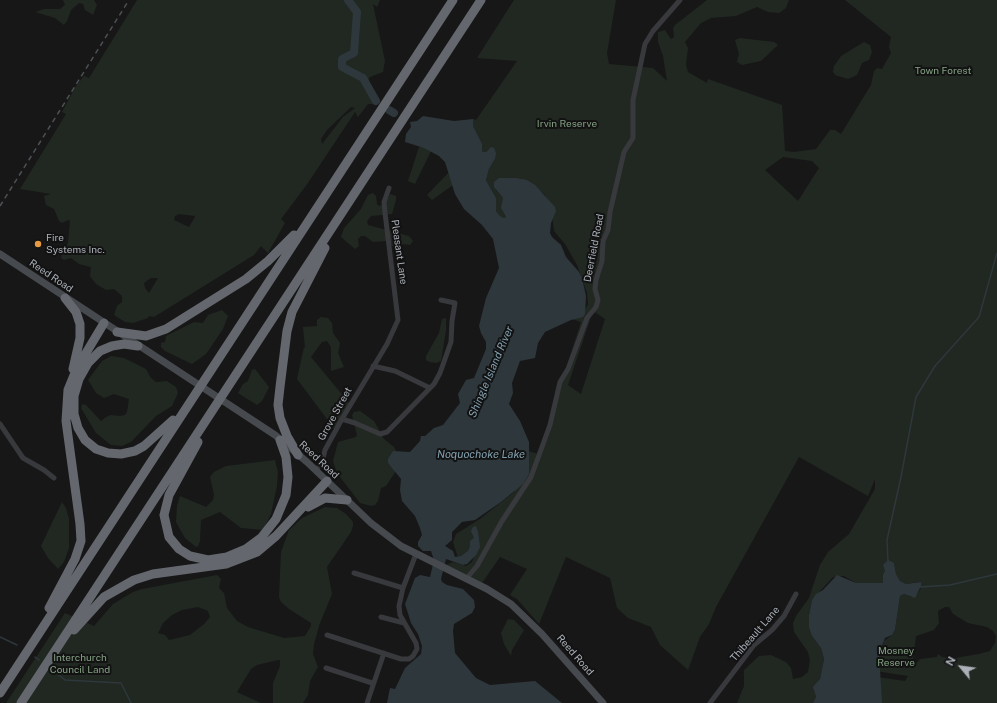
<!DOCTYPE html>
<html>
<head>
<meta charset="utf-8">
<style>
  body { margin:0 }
  #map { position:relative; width:997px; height:703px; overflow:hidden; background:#171718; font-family:"Public Sans",sans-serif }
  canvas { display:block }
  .north { position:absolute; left:941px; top:647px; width:40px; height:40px; -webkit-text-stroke:3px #121213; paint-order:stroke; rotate:299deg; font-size:11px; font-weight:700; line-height:16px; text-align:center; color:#aab0b7 }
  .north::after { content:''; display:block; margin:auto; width:14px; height:18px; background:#aab0b7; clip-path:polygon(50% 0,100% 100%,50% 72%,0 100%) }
</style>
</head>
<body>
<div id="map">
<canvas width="997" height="703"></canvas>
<div class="north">N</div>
</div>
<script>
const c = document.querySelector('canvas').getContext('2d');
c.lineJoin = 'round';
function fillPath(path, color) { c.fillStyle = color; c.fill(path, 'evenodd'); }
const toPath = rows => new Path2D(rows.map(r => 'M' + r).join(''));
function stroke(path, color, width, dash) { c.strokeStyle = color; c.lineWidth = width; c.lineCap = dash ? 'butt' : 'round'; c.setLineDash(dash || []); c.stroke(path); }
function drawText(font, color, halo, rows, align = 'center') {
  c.font = font + ' "Public Sans",sans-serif'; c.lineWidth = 4; c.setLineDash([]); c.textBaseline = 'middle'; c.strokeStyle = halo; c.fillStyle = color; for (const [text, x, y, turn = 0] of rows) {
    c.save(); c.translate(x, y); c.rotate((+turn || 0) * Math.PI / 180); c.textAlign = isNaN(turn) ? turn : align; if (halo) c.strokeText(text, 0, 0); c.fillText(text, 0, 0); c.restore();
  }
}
fillPath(toPath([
  [63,0,94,0,97,5,93,15,85,10,83,4,79,3,71,10,67,21,64,25,55,18,35,12,44,9,60,9,65,5],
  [137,0,380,0,377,7,373,4,385,61,383,72,370,77,367,82,376,98,376,102,373,104,368,104,358,117,355,112,308,183,281,219,285,223,268,253,261,246,254,255,154,317,149,316,148,318,133,323,125,322,114,315,117,306,122,302,122,296,114,289,106,290,96,284,90,276,91,267,79,264,71,258,64,260,61,258,62,252,68,243,70,221,68,220,62,223,59,221,54,209,46,205,44,196,51,194,20,189,66,114,62,112,76,86,84,76,89,78],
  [351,107,355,108,343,117,322,144,321,139,327,130],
  [179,214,195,216,195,217,189,227,174,220,175,216],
  [151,278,158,278,149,293,145,288,144,283],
  [514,0,616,0,607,53,609,64,653,68,667,81,663,56,658,42,658,32,665,30,671,39,674,37,673,28,675,25,707,0,789,0,786,8,779,13,768,12,757,7,736,16,711,18,701,23,685,42,688,48,686,65,688,72,707,83,708,79,782,105,785,151,794,152,816,149,830,130,835,130,841,134,871,85,874,71,877,68,882,69,891,53,889,47,891,37,845,0,997,0,997,703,878,703,877,677,905,681,908,676,875,671,875,668,884,641,892,635,895,630,900,596,904,594,911,597,917,594,921,588,919,582,906,584,900,581,896,574,894,563,883,566,886,571,883,583,856,583,844,576,833,577,812,600,809,615,812,636,821,648,824,659,820,679,814,690,816,697,813,703,737,703,744,686,744,670,759,656,771,655,786,662,791,668,793,679,802,677,808,672,810,660,808,652,794,632,793,623,796,616,809,598,820,565,828,552,849,534,875,489,875,479,868,496,799,457,716,607,709,624,700,637,688,670,660,645,651,627,628,618,617,608,610,578,566,557,539,624,517,599,510,595,527,569,500,557,482,583,446,565,453,562,466,566,472,562,478,547,458,558,453,542,456,534,480,519,514,492,525,450,538,454,581,322,572,319,586,308,588,304,587,293,577,265,565,244,554,231,552,215,548,200,544,194,528,183,496,190,503,198,502,210,506,217,504,218,500,216,496,211,496,198,486,180,489,169,495,159,489,149,486,152,482,152,482,147,473,126,473,119,476,120,517,61,477,58],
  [783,157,812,161,819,168,798,201,765,170],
  [593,311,605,319,581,394,568,385],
  [945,607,949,607,953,614,968,623,987,627,993,631,996,636,995,643,990,651,979,654,955,658,942,657,938,654,937,657,920,659,912,668,916,636,934,630,939,623,938,611],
  [740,38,774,42,778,45,761,61,742,65,737,62,739,54,735,40],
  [864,42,870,45,872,52,869,60,862,63,857,75,848,79,835,75,833,72,834,66,841,56],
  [434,145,415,184,408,181,419,147],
  [451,170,453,185,432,200,427,195],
  [373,193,376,196,377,204,379,206,384,204,390,194,396,196,396,200,392,214,371,216,367,221,368,225,409,236,413,241,410,245,403,244,396,249,387,241,373,242,365,236,361,236,358,239,359,246,355,249,341,237,344,228,361,209,368,195],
  [222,310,228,316,223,329,206,354,192,364,165,351,161,347,161,343,165,342,166,336,194,322,203,323,208,315],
  [321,317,328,318,332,323,333,333,340,343,338,353,344,367,331,371,331,347,327,341,322,342,311,357,350,404,336,431,297,379,304,347,305,348,303,327,317,326,317,320],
  [446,318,446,330,441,361,436,363,430,362,426,360,426,356,439,333,442,319],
  [111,356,124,358,146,369,151,378,156,382,167,381,176,387,178,393,172,406,156,416,131,442,122,446,111,445,96,433,81,408,82,404,86,405,101,421,106,417,111,415,120,416,125,415,127,412,129,399,114,394,104,398,96,393,88,380,102,361],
  [255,369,269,387,262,401,257,405,238,393,243,384,248,381,252,370],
  [360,411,374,421,384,439,394,447,396,451,393,451,388,463,396,471,386,486,381,488,378,501,375,505,371,506,360,503,337,473,333,461,338,442,356,437,357,435,352,415,354,412],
  [275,460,278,472,277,486,271,514,263,530,241,528,220,512,201,520,200,541,198,546,196,547,185,538,176,522,177,506,180,496,206,507,213,500,214,495,210,477,214,472,226,466],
  [62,502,66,508,69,519,69,548,64,562,58,569,48,558,41,546],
  [325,507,337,508,346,514,353,522,353,526,351,532,327,567,332,594,320,623,314,644,313,654,318,667,310,681,308,695,303,703,273,703,273,683,280,666,280,660,278,660,257,665,251,669,237,692,261,703,6,703,65,613,94,626,113,604,133,592,142,589,217,575,221,579,219,588,224,593,227,608,237,621,248,627,284,638,305,636,311,626,311,623,289,609,281,602,279,597,281,552,289,530,302,518],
  [198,607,208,611,210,617,204,624,190,635,169,640,165,635,158,633,163,623,172,615,182,610],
  [508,619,514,620,524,630,512,650,511,656,504,644,501,633]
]), '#212821');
fillPath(toPath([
  [423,116,454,121,473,119,473,126,482,144,482,152,486,152,491,147,494,148,496,153,495,159,489,169,486,180,496,198,496,211,500,216,504,218,506,217,501,208,503,198,494,187,494,182,499,178,516,178,527,180,535,185,555,207,556,211,551,223,550,233,552,237,561,245,566,257,579,272,582,278,586,296,585,314,583,317,571,320,545,332,538,343,535,358,520,361,512,383,513,393,509,404,520,421,529,442,529,474,523,484,501,502,475,520,462,522,452,532,452,540,445,546,453,551,455,557,461,556,468,551,470,547,470,541,474,538,471,531,473,527,476,526,478,532,480,547,476,555,467,564,463,565,446,559,441,579,442,582,447,585,463,589,474,600,475,607,472,613,454,624,453,631,455,653,476,678,490,685,535,681,562,703,387,703,390,688,395,689,405,668,421,654,422,646,418,634,411,623,405,604,415,578,420,575,430,577,434,560,431,551,423,551,418,546,418,542,422,535,420,528,415,516,402,501,400,490,401,479,388,463,388,459,393,451,410,452,420,441,421,436,425,436,434,428,443,425,460,403,458,394,466,380,474,378,486,349,486,342,481,333,479,326,486,298,499,268,493,239,482,225,464,209,455,194,445,162,439,156,424,148,405,142,406,134,411,127,410,122,417,121],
  [888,560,894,563,896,574,900,581,906,584,921,582,921,586,915,598,904,594,900,596,895,630,892,635,885,638,879,653,882,703,813,703,816,697,813,687,820,679,824,659,821,648,812,636,809,627,809,615,812,600,816,594,823,590,837,575,856,583,883,583,883,575,885,571,883,565]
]), '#2e373c');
stroke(toPath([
  [888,562,887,540,901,477,916,397,935,366,979,317,997,253],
  [920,587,950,585,997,574],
  [0,637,17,645],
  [35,657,39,660],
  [54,671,65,680,121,683,131,703]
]), '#2e373c', 1.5);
stroke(toPath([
  [348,0,357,12,354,53,342,59,342,67,363,78,376,101],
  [389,110,394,113]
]), '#2e373c', 8);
stroke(toPath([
  [373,366,395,371,430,388],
  [342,419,355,423,380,434,387,432,434,384,440,373,451,342,452,321,455,303,441,300],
  [0,424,23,458,44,470,54,478],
  [316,470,322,463,325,450,342,419,387,344,398,320,385,213,384,202,389,188],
  [354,573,403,588],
  [466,579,477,566,502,521,531,477,550,425,560,382,568,369,587,318,596,307,598,300,595,289,596,280,602,261,603,241,608,230,610,212,624,152,633,138,633,100,645,44,653,31,680,0],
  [381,617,404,623],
  [327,635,401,659,409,659,413,656,417,649,416,643,400,615,399,606,403,588,416,554],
  [326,668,372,683],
  [367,703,384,653],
  [710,703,754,645,772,630,784,616,796,594]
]), '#38393d', 5);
stroke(toPath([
  [0,254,275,435,307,462,371,523,401,546,487,589,511,604,542,634,603,703]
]), '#46494d', 7);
stroke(toPath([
  [65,298,76,312,80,324,80,338,73,369],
  [117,332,146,336,166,329,246,279,268,261,294,235],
  [138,346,124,344,112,346,100,351,88,363,79,379,74,396,74,414,78,428,85,440,96,449,108,453,121,454,135,451,144,446,173,420],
  [198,442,169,495,164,515,169,537,179,549,190,556,208,560,227,557,246,549,261,538,276,519,286,495,288,477,286,457,280,440],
  [298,455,287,436,280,418,278,405,280,387,287,331,292,312,325,248],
  [308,507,325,498,347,500],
  [49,608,75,559,81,541,80,524,66,421,68,390,77,368,104,323],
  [74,630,104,597,134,580,153,574,226,564,257,552,276,536,327,481],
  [0,693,453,0],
  [21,703,481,0]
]), '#64686e', 9);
stroke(toPath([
  [0,206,129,0]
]), '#4d5054', 1.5, [5, 4]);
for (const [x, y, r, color] of [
  [38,244,4,"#e69a41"]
]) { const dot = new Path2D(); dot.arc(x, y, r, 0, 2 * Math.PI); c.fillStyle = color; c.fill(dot); stroke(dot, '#121213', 1.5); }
drawText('10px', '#84a182', '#121213', [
  ["Town Forest",943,71],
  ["Irvin Reserve",567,124],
  ["Mosney",896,651],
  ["Reserve",896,663],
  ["Interchurch",80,658],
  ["Council Land",80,670]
]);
drawText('10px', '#aab0b7', '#121213', [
  ["Fire",46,238],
  ["Systems Inc.",46,250]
], 'left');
drawText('10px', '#aab0b7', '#121213', [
  ["Deerfield Road",594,248,-79],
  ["Pleasant Lane",399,252,82],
  ["Reed Road",51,276,34],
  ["Grove Street",335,414,-61],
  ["Reed Road",319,460,43],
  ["Thibeault Lane",755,634,-49],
  ["Reed Road",575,655,49]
]);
drawText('italic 11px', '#83a1b0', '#121213', [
  ["Shingle Island River",491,372,-67],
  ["Noquochoke Lake",481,455]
]);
</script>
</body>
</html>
